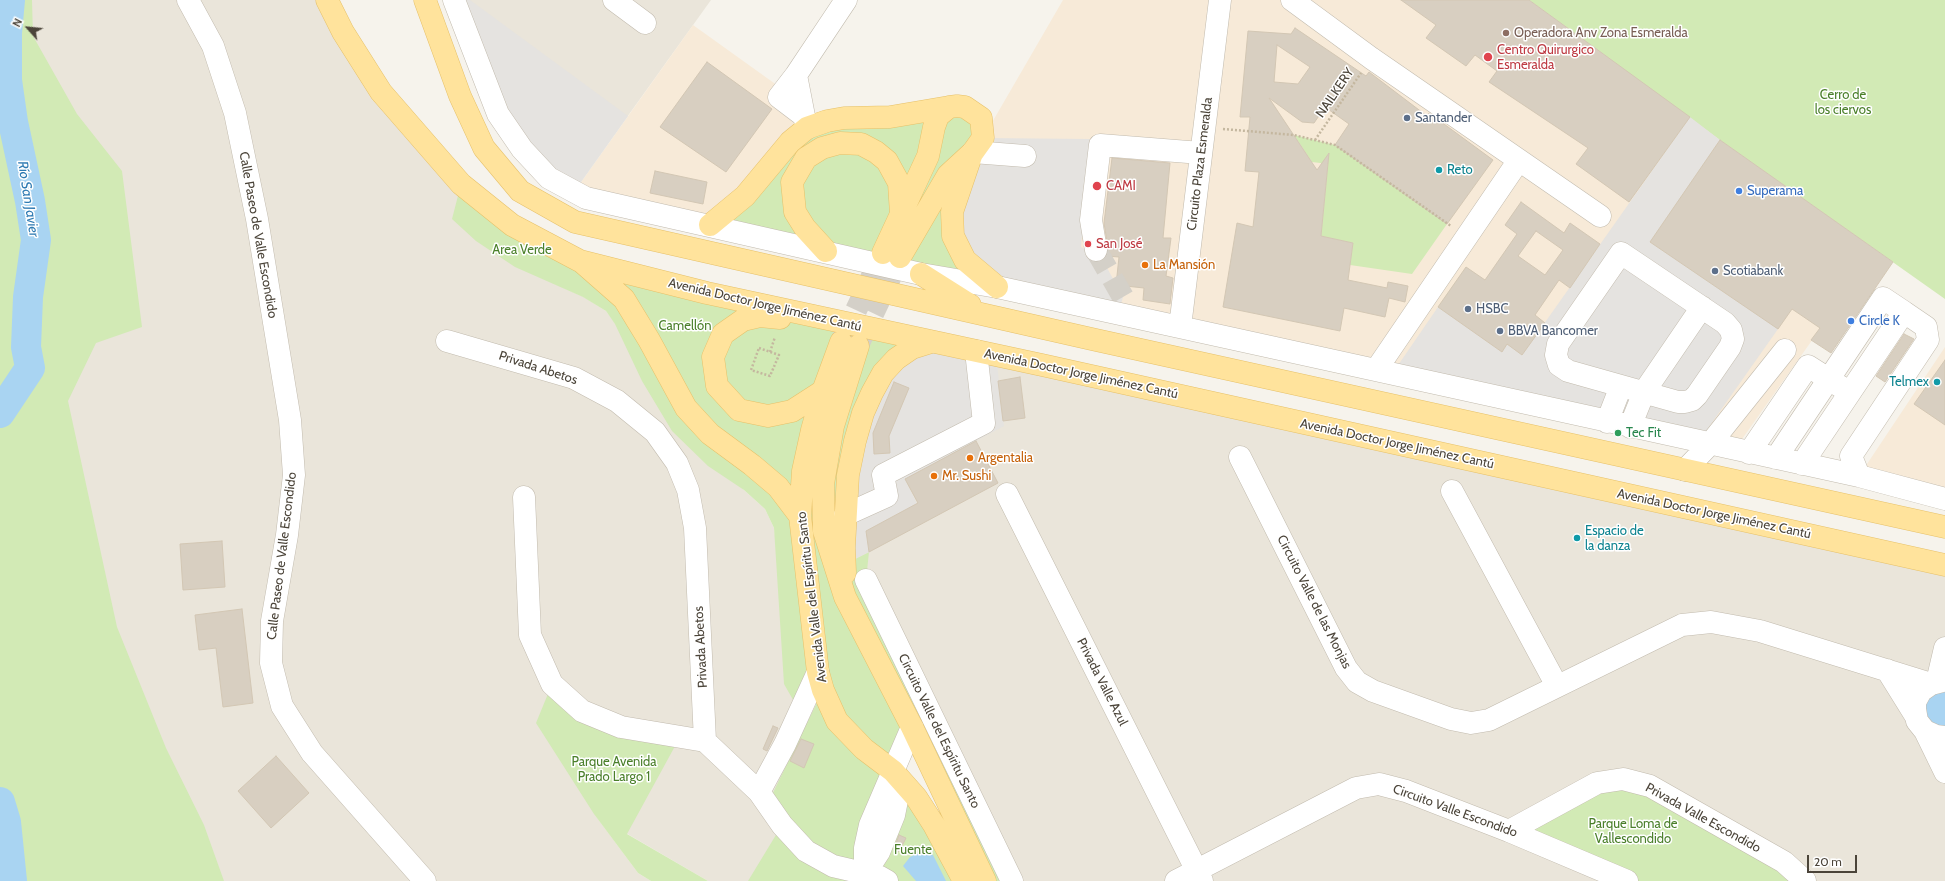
<!DOCTYPE html>
<html>
<head>
<meta charset="utf-8">
<style>
  body { margin:0 }
  #map { position:relative; width:1945px; height:881px; overflow:hidden; background:#f6f3ec; font-family:Cabin,sans-serif }
  canvas { display:block }
  .north { position:absolute; left:8px; top:8px; width:40px; height:40px; -webkit-text-stroke:3px #fff; paint-order:stroke; rotate:297deg; font-size:11px; font-weight:700; line-height:16px; text-align:center; color:#4b4439 }
  .north::after { content:''; display:block; margin:auto; width:14px; height:18px; background:#4b4439; clip-path:polygon(50% 0,100% 100%,50% 72%,0 100%) }
  .scale { position:absolute; left:1807px; top:855px; width:50px; height:18px; box-sizing:border-box; border:2px solid #4b4439; border-top:0; padding-left:5px; font-size:12px; line-height:14px; white-space:nowrap; color:#4b4439; -webkit-text-stroke:3px #fff; paint-order:stroke }
</style>
</head>
<body>
<div id="map">
<canvas width="1945" height="881"></canvas>
<div class="north">N</div>
<div class="scale">20 m</div>
</div>
<script>
const c = document.querySelector('canvas').getContext('2d');
c.lineJoin = 'round';
function fillPath(path, color) { c.fillStyle = color; c.fill(path, 'evenodd'); }
const toPath = rows => new Path2D(rows.map(r => 'M' + r).join(''));
function stroke(path, color, width, dash) { c.strokeStyle = color; c.lineWidth = width; c.lineCap = dash ? 'butt' : 'round'; c.setLineDash(dash || []); c.stroke(path); }
function drawText(font, color, halo, rows, align = 'center') {
  c.font = font + ' Cabin,sans-serif'; c.lineWidth = 3; c.setLineDash([]); c.textBaseline = 'middle'; c.strokeStyle = halo; c.fillStyle = color; for (const [text, x, y, turn = 0] of rows) {
    c.save(); c.translate(x, y); c.rotate((+turn || 0) * Math.PI / 180); c.textAlign = isNaN(turn) ? turn : align; if (halo) c.strokeText(text, 0, 0); c.fillText(text, 0, 0); c.restore();
  }
}
fillPath(toPath([
  [0,0,327,0,343,32,553,283,584,297,606,311,744,490,765,509,774,528,800,712,870,801,948,881,708,881,595,815,638,873,651,881,0,881],
  [454,0,711,0,574,191],
  [931,342,1945,565,1945,881,991,881,844,547]
]), '#eae5da');
fillPath(toPath([
  [1063,0,1529,0,1876,250,1735,449,1132,318,983,138],
  [693,25,827,121,710,225,574,192],
  [1945,347,1945,499,1859,476]
]), '#f7ead8');
fillPath(toPath([
  [0,0,32,0,33,36,77,114,122,171,142,327,96,343,68,401,117,627,166,748,204,825,224,881,0,881],
  [1529,0,1945,0,1945,299,1720,140],
  [974,112,997,287,865,261,710,225,807,128],
  [1294,135,1335,145,1447,224,1412,274,1350,265,1353,243,1321,236,1328,164,1312,162],
  [461,184,580,261,828,319,841,342,858,346,886,332,931,342,845,564,869,552,866,580,1012,881,985,881,912,728,893,771,964,881,748,881,782,825,768,803,823,690,800,712,784,684,774,528,765,509,744,490,708,466,672,431,642,381,615,324,606,311,583,297,515,267,476,241,452,219],
  [552,684,582,711,680,737,627,834,708,881,651,881,638,873,594,814,536,723],
  [1623,779,1805,881,1627,881,1509,831]
]), '#d2eab5');
fillPath(toPath([
  [454,0,470,0,628,116,574,192,523,150],
  [1690,117,1720,140,1650,242,1778,329,1699,441,1392,374,1438,307,1502,352,1507,344,1522,355],
  [983,138,1090,139,1081,247,1100,255,1123,297,1118,314,997,287,965,260,960,188],
  [931,342,996,355,1004,426,905,479,917,504,869,552,845,564,872,393]
]), '#e5e3e0');
fillPath(toPath([
  [1945,681,1945,737,1925,731,1926,687],
  [924,850,933,855,946,881,916,881,903,866,910,857]
]), '#a9d4f2');
stroke(toPath([
  [0,413,30,368,26,347,28,297,36,240,30,201,13,122,7,80,7,33,10,0],
  [0,802,6,822,12,881]
]), '#a9d4f2', 30);
const building = toPath([
  [1401,0,1529,0,1690,117,1629,202,1576,164,1588,148,1489,82,1497,71,1475,55,1466,66,1426,38,1436,25,1401,0],
  [1295,28,1366,76,1369,72,1427,116,1429,113,1493,160,1447,224,1335,145,1349,124,1325,107,1314,123,1302,122,1269,98,1317,170,1329,153,1321,236,1353,243,1348,280,1387,288,1388,282,1408,286,1405,302,1389,298,1385,317,1344,308,1340,331,1223,307,1237,223,1253,227,1259,172,1245,171,1250,117,1240,117,1248,31,1291,34,1295,28],
  [1277,45,1310,67,1298,84,1274,82,1277,45],
  [707,62,772,109,726,172,660,127,707,62],
  [1720,140,1893,262,1831,353,1811,340,1820,328,1792,309,1778,329,1650,242,1720,140],
  [1112,158,1170,163,1163,238,1171,238,1166,276,1173,278,1170,304,1143,300,1144,288,1116,285,1119,257,1107,256,1108,248,1104,223,1112,158],
  [655,171,707,182,703,204,650,193,655,171],
  [1521,202,1564,233,1570,223,1600,244,1570,288,1559,280,1535,315,1545,323,1522,355,1507,344,1502,352,1438,307,1466,267,1485,280,1517,234,1505,225,1521,202],
  [1536,231,1563,250,1545,275,1518,256,1536,231],
  [1904,334,1914,339,1885,382,1876,376,1904,334],
  [1945,360,1945,425,1914,404,1945,360],
  [1020,377,1025,418,1003,421,998,381,1020,377],
  [894,382,909,388,889,436,890,453,874,454,873,433,894,382],
  [976,441,998,483,869,552,866,531,918,503,905,479,976,441],
  [222,541,225,587,183,590,180,544,222,541],
  [242,609,253,703,223,707,216,648,199,650,195,615,242,609],
  [773,726,778,728,767,751,763,749,773,726],
  [801,739,814,744,804,768,790,761,801,739],
  [276,756,309,793,271,828,238,791,276,756],
  [899,835,906,838,899,852,894,849,899,835]
]);
fillPath(building, '#d8cfc1');
stroke(building, '#d3c7b4', 1);
stroke(toPath([
  [1096,250,1123,297]
]), '#d4d0c8', 22, [22, 11]);
stroke(toPath([
  [842,340,883,253],
  [859,343,900,257]
]), '#d4d0c8', 22, [22, 11]);
const minor = toPath([
  [188,0,213,46,235,113,257,219,290,420,294,475,287,535,272,621,271,663,282,706,312,753,425,881],
  [454,0,498,114,522,149,549,178,586,198,921,274,997,287,1859,476,1945,499],
  [614,0,645,23],
  [1292,0,1371,58,1600,216],
  [796,75,846,0],
  [804,116,779,97,796,75,804,116,807,128],
  [973,152,1025,156],
  [1096,250,1091,220,1100,145,1201,153],
  [1621,253,1725,323,1731,330,1733,339,1730,347,1697,395,1692,400,1685,402,1678,402,1568,371,1559,365,1556,355,1558,344,1621,253],
  [1180,327,1220,0],
  [447,341,574,378,617,401,655,432,677,463,688,490,695,528,705,741],
  [1376,370,1519,160],
  [1607,422,1621,386],
  [1630,427,1644,392,1702,307],
  [1749,453,1808,366,1841,387],
  [1240,457,1346,668,1357,682,1373,691,1451,719,1471,723,1489,720,1682,625,1711,622,1760,631,1931,684],
  [1776,458,1883,298,1904,312],
  [1802,464,1904,312,1926,327,1928,340,1851,456,1859,476],
  [1685,470,1710,444,1785,350],
  [1452,491,1557,686],
  [1007,494,1202,881],
  [524,497,530,635,552,684,582,711,621,727,705,741],
  [845,515,887,496,883,475,984,423,976,351],
  [866,580,1012,881],
  [1887,670,1915,715],
  [1943,681,1931,684,1921,691,1915,702,1915,709,1917,721,1925,731,1936,736,1945,737],
  [1937,682,1945,648],
  [1925,731,1945,772],
  [705,741,759,792,782,825,806,851,833,866,880,877,887,881],
  [759,792,785,744,818,672],
  [1509,831,1597,783,1623,779,1650,786,1784,862,1805,881],
  [866,872,879,852,894,815,898,795,893,771],
  [868,881,865,875,865,848,870,825,912,727],
  [1176,881,1356,788,1379,784,1406,791,1509,831,1627,881]
]);
const major = toPath([
  [327,0,343,32,381,92,461,184,512,225,580,261,707,293,1042,365,1945,565],
  [425,0,460,96,484,148,520,191,575,222,1096,340,1945,527],
  [971,156,952,212,953,236,965,260,997,287],
  [710,225,745,196,790,142,807,128,827,121,844,118,890,117,949,107],
  [826,251,805,228,795,212,792,182,806,158,822,148,840,143,861,144,876,152,887,161,899,183,901,214],
  [883,253,928,156,934,127,938,116,949,107,957,106,965,107,981,118,983,138,973,152,948,175,900,257],
  [583,263,624,299,649,340,686,408,710,434,752,465,778,487,800,516],
  [921,274,970,305],
  [780,318,760,316,743,320,723,334,713,357,717,386,739,410,768,416,792,411,823,391],
  [841,342,823,391,812,430,803,471,800,516,818,672,823,690,837,721,864,749,893,771,916,797,934,825,964,881],
  [858,346,833,426,823,484,824,531,845,597,912,727,985,881],
  [845,573,844,547,848,475,855,441,863,413,872,393,883,373,896,359,912,348,931,342]
]);
stroke(minor, '#c2bbae', 23);
stroke(major, '#e6c16a', 23);
stroke(toPath([
  [1223,129,1294,135,1335,145,1451,226],
  [1315,140,1361,73],
  [759,348,779,355,770,376,751,370,759,348],
  [770,352,775,337]
]), '#c4b79f', 2.5, [2, 2]);
stroke(minor, '#fff', 22);
stroke(major, '#ffe39c', 22);
for (const [x, y, r, color] of [
  [1506,33,4,"#8d6e63"],
  [1488,57,5,"#e0444e"],
  [1407,118,4,"#5c6f8a"],
  [1439,170,4,"#0f9aa8"],
  [1097,186,5,"#e0444e"],
  [1739,191,4,"#3f7fe0"],
  [1088,244,4,"#e0444e"],
  [1145,265,4,"#e8710a"],
  [1715,271,4,"#5c6f8a"],
  [1468,309,4,"#5c6f8a"],
  [1851,321,4,"#3f7fe0"],
  [1500,331,4,"#5c6f8a"],
  [1937,382,4,"#0f9aa8"],
  [1618,433,4,"#2e9e5b"],
  [970,458,4,"#e8710a"],
  [934,476,4,"#e8710a"],
  [1577,538,4,"#0f9aa8"]
]) { const dot = new Path2D(); dot.arc(x, y, r, 0, 2 * Math.PI); c.fillStyle = color; c.fill(dot); stroke(dot, '#fff', 1.5); }
drawText('13px', '#785e54', '#fff', [
  ["Operadora Anv Zona Esmeralda",1514,33]
], 'left');
drawText('13px', '#be3a42', '#fff', [
  ["Centro Quirurgico",1497,50],
  ["Esmeralda",1497,65],
  ["CAMI",1106,186],
  ["San José",1096,244]
], 'left');
drawText('13px', '#4b4439', '#fff', [
  ["NAILKERY",1335,93,-56],
  ["Circuito Plaza Esmeralda",1200,164,-83],
  ["Calle Paseo de Valle Escondido",258,235,80],
  ["Avenida Doctor Jorge Jiménez Cantú",765,305,13],
  ["Privada Abetos",538,368,18],
  ["Avenida Doctor Jorge Jiménez Cantú",1081,374,12],
  ["Avenida Doctor Jorge Jiménez Cantú",1397,444,12],
  ["Avenida Doctor Jorge Jiménez Cantú",1714,514,12],
  ["Calle Paseo de Valle Escondido",282,556,-83],
  ["Avenida Valle del Espíritu Santo",812,597,-97],
  ["Circuito Valle de las Monjas",1314,602,63],
  ["Privada Abetos",701,647,-93],
  ["Privada Valle Azul",1102,682,63],
  ["Circuito Valle del Espíritu Santo",939,731,64],
  ["Circuito Valle Escondido",1455,811,20],
  ["Privada Valle Escondido",1703,818,29]
]);
drawText('13px', '#4a7f2a', '#fff', [
  ["Cerro de",1843,95],
  ["los ciervos",1843,110],
  ["Area Verde",522,250],
  ["Camellón",685,326],
  ["Parque Avenida",614,762],
  ["Prado Largo 1",614,777],
  ["Parque Loma de",1633,824],
  ["Vallescondido",1633,839],
  ["Fuente",913,850]
]);
drawText('13px', '#4e5e75', '#fff', [
  ["Santander",1415,118],
  ["Scotiabank",1723,271],
  ["HSBC",1476,309],
  ["BBVA Bancomer",1508,331]
], 'left');
drawText('13px', '#0d838f', '#fff', [
  ["Reto",1447,170],
  ["Telmex",1929,382,"right"],
  ["Espacio de",1585,531],
  ["la danza",1585,546]
], 'left');
drawText('13px', '#366cbe', '#fff', [
  ["Superama",1747,191],
  ["Circle K",1859,321]
], 'left');
drawText('13px', '#c56008', '#fff', [
  ["La Mansión",1153,265],
  ["Argentalia",978,458],
  ["Mr. Sushi",942,476]
], 'left');
drawText('13px', '#27864d', '#fff', [
  ["Tec Fit",1626,433]
], 'left');
drawText('italic 14px', '#2e7ab2', '#fff', [
  ["Río San Javier",28,199,81]
]);
</script>
</body>
</html>
